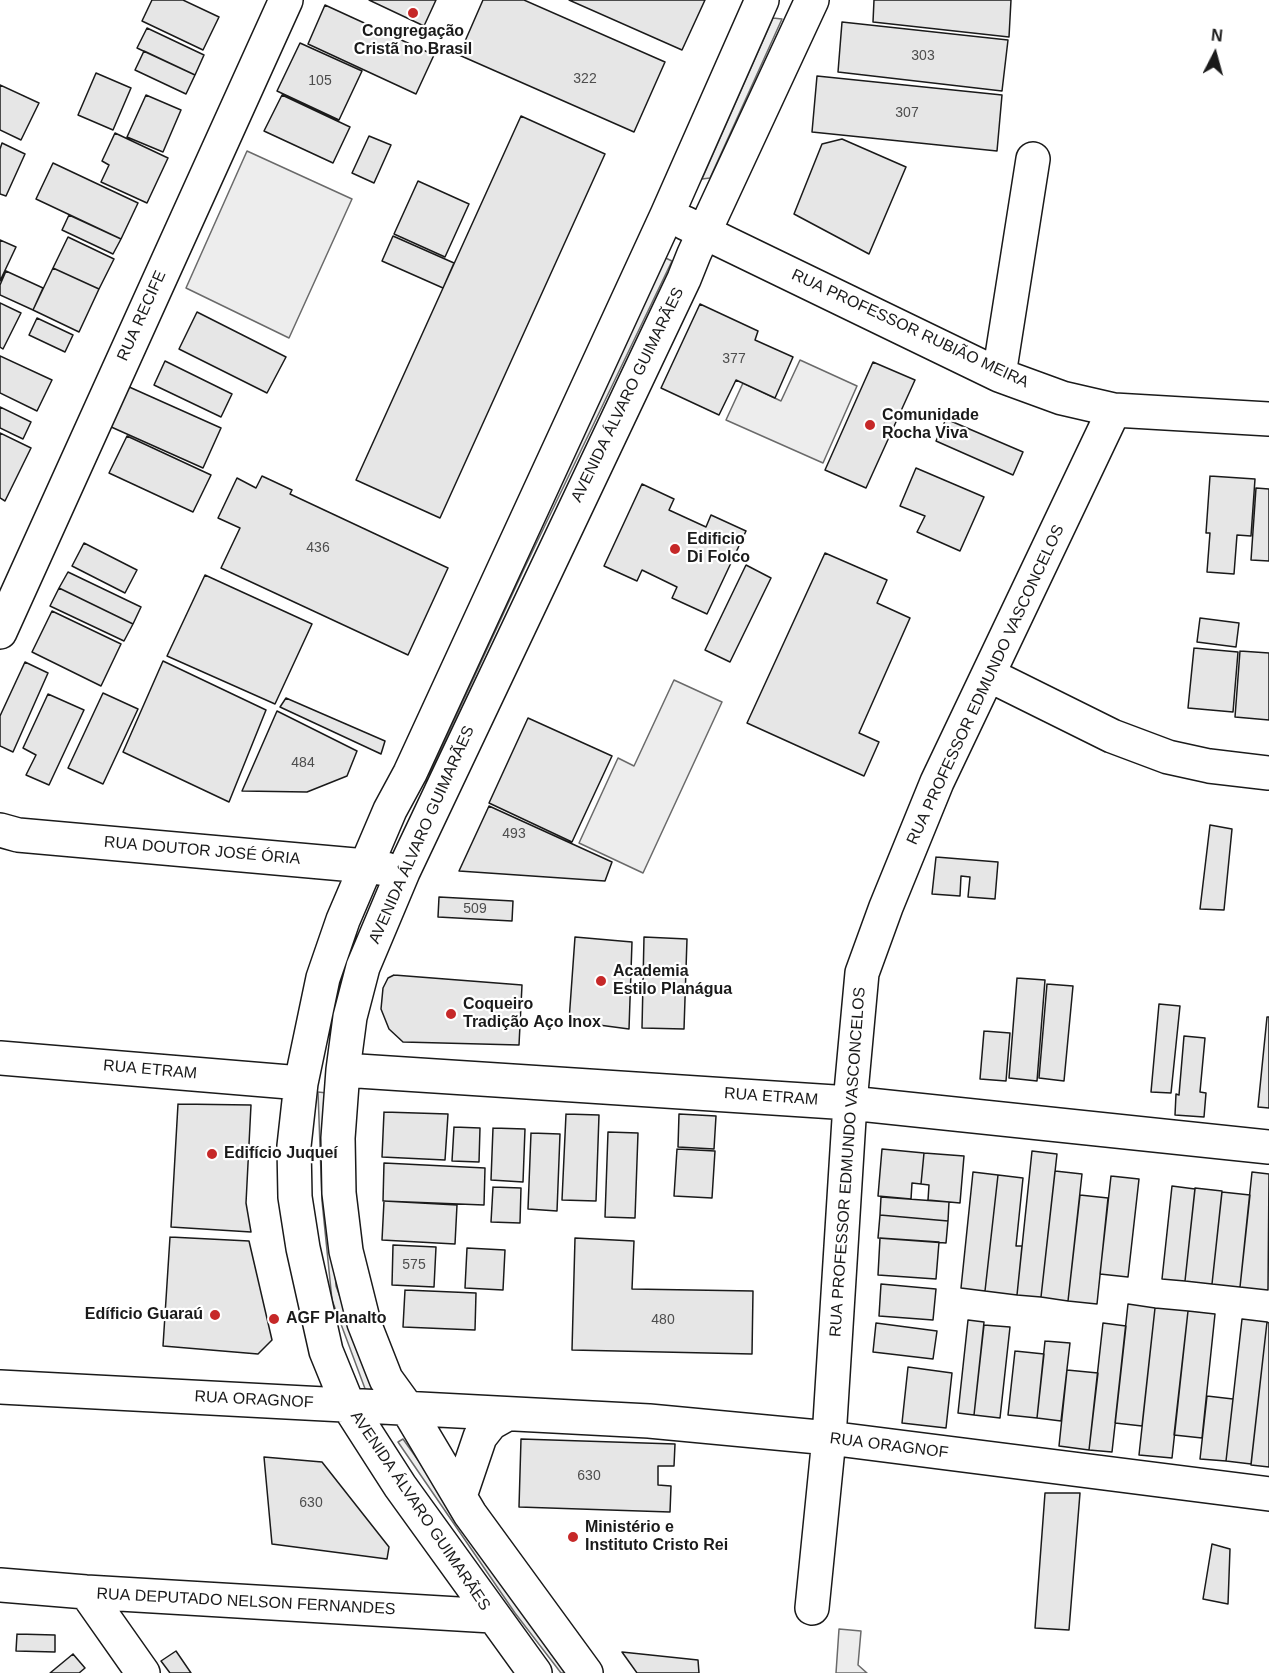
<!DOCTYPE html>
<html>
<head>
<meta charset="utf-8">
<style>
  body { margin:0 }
  #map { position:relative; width:1269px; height:1673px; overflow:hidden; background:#fff; font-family:Helvetica,sans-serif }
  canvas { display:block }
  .north { position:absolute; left:1185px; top:24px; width:60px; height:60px; -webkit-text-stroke:4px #fff; paint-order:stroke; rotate:6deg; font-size:16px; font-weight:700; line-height:24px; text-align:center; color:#1a1a1a }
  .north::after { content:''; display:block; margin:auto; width:21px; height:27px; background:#1a1a1a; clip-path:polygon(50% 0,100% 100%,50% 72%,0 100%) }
</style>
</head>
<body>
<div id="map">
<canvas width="1269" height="1673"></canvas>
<div class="north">N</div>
</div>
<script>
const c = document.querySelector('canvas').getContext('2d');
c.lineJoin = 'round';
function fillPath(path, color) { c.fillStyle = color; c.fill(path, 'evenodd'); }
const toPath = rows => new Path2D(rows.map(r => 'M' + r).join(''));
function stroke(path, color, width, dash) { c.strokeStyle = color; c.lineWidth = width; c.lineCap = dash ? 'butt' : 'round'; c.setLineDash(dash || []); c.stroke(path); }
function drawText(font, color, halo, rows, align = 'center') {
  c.font = font + ' Helvetica,sans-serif'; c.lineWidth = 4.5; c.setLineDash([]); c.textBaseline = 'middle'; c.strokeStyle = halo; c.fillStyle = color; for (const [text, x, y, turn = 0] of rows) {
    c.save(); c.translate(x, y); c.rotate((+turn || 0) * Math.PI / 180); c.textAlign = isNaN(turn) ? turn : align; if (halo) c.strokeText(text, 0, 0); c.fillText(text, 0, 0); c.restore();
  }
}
const built = toPath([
  [773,18,782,19,710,178,702,179,773,18],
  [247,151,352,199,289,338,186,288,247,151],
  [657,254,672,261,524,569,429,775,421,769,657,254],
  [800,360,857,386,823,463,726,420,743,383,781,401,800,360],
  [674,680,722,702,643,873,579,843,618,758,634,766,674,680],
  [318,1092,327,1093,329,1191,336,1286,376,1394,367,1394,332,1300,322,1201,318,1092],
  [403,1439,497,1571,572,1673,561,1673,515,1613,398,1442,403,1439],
  [839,1629,861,1631,858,1665,867,1673,836,1673,839,1629]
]);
fillPath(built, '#ededed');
stroke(built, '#6a6a6a', 1.5);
const building = toPath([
  [152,0,183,0,219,17,203,50,142,21,152,0],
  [369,0,436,0,424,26,369,0],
  [483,0,524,0,665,62,634,132,459,55,483,0],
  [569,0,705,0,682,50,569,0],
  [874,0,1011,0,1009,37,873,22,874,0],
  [325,5,434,55,416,94,308,44,325,5],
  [842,22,1008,40,1002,91,838,72,842,22],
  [147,28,204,55,195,75,137,48,147,28],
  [300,43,362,71,339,120,277,91,300,43],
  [144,51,195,75,186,94,135,70,144,51],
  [96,73,131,88,113,130,78,115,96,73],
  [817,76,1002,95,997,151,812,132,817,76],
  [0,85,39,103,21,140,0,130,0,85],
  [146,95,181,110,163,152,127,137,146,95],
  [282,95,350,127,333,163,264,131,282,95],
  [521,116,605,154,440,518,356,480,521,116],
  [115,133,168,158,147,203,101,182,109,165,102,161,115,133],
  [369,136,391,145,374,183,352,173,369,136],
  [842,139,906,167,869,254,794,214,822,144,842,139],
  [2,143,25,154,6,196,0,194,0,149,2,143],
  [53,163,138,203,121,239,36,199,53,163],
  [418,181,469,204,445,257,394,234,418,181],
  [69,215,121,239,113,254,62,230,69,215],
  [393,236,454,263,443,288,382,261,393,236],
  [68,237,114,259,99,289,53,268,68,237],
  [0,240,16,247,0,281,0,240],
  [53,268,99,289,79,332,33,310,53,268],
  [6,271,43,288,33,310,0,295,0,285,6,271],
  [0,303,21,313,3,349,0,347,0,303],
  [700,304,758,331,755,340,793,357,775,398,736,380,719,415,661,388,700,304],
  [197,312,286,357,267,393,179,349,197,312],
  [37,318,73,335,65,352,29,335,37,318],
  [0,356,52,380,37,411,0,393,0,356],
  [165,361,232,394,221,417,154,385,165,361],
  [873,362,915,380,866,488,825,470,873,362],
  [127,386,221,428,203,468,109,426,127,386],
  [0,407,31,422,23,439,0,428,0,407],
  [946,419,1023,452,1013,475,936,441,946,419],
  [0,433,31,448,5,501,0,498,0,433],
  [127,436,211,475,193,512,109,473,127,436],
  [916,468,984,497,960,551,917,532,925,516,900,506,916,468],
  [262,476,292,490,290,494,448,568,408,655,221,568,240,528,218,518,237,478,256,488,262,476],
  [1210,476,1255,479,1251,536,1237,535,1234,574,1207,572,1210,533,1206,533,1210,476],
  [642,484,674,499,669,510,706,527,711,515,746,531,707,614,672,598,677,587,642,570,637,581,604,566,642,484],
  [1256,488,1269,489,1269,561,1251,560,1256,488],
  [84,543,137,570,125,593,72,566,84,543],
  [825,553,887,580,877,603,910,618,859,733,879,742,864,776,747,723,825,553],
  [746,565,771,578,730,662,705,650,746,565],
  [68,572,141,607,133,624,59,588,68,572],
  [205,575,312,624,275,704,167,656,205,575],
  [59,588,133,624,124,641,50,606,59,588],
  [52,611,121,644,101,686,32,652,52,611],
  [1200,618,1239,623,1236,647,1197,642,1200,618],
  [1194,648,1238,652,1233,712,1188,708,1194,648],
  [1240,651,1269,653,1269,720,1235,717,1240,651],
  [163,661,266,710,229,802,123,752,163,661],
  [25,662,48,673,13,752,0,746,0,716,25,662],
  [103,693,138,709,103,784,68,768,103,693],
  [48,694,84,710,49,785,26,775,36,755,23,748,48,694],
  [286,698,385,741,381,754,280,707,286,698],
  [277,711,357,751,347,776,307,792,242,791,277,711],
  [528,718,612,756,572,842,489,803,528,718],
  [489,806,612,862,605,881,459,871,489,806],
  [1210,825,1232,829,1224,910,1200,909,1210,825],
  [936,857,998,862,995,899,968,897,970,877,961,876,960,896,932,894,936,857],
  [439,897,513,901,512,921,438,917,439,897],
  [575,937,632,942,629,1029,569,1021,575,937],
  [644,937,687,939,684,1029,642,1028,644,937],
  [394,975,522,985,519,1045,403,1042,389,1029,381,1009,383,988,388,978,394,975],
  [1017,978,1045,980,1037,1081,1009,1078,1017,978],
  [1047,984,1073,986,1064,1081,1039,1078,1047,984],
  [1159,1004,1180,1006,1171,1093,1151,1092,1159,1004],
  [1267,1017,1269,1017,1269,1108,1258,1107,1267,1017],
  [984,1031,1010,1033,1006,1081,980,1079,984,1031],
  [1184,1036,1205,1038,1200,1092,1206,1093,1204,1117,1175,1115,1176,1094,1179,1095,1184,1036],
  [178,1104,251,1105,246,1203,251,1232,171,1227,178,1104],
  [384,1112,448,1114,445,1160,382,1157,384,1112],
  [566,1114,599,1115,596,1201,562,1200,566,1114],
  [679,1114,716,1116,714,1149,678,1147,679,1114],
  [454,1127,480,1128,479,1162,452,1161,454,1127],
  [493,1128,525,1129,523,1182,491,1180,493,1128],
  [608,1132,638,1133,635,1218,605,1217,608,1132],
  [531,1133,560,1134,557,1211,528,1209,531,1133],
  [677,1149,715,1151,712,1198,674,1196,677,1149],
  [882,1149,924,1153,921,1184,912,1183,911,1199,878,1196,882,1149],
  [1032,1151,1057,1154,1041,1297,1017,1295,1032,1151],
  [924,1153,964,1156,960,1203,928,1200,929,1185,921,1184,924,1153],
  [384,1163,485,1168,484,1205,383,1201,384,1163],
  [1055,1171,1082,1174,1068,1301,1041,1297,1055,1171],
  [973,1172,998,1175,985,1291,961,1288,973,1172],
  [1252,1172,1269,1174,1268,1290,1240,1287,1252,1172],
  [998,1175,1023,1178,1016,1246,1022,1246,1017,1295,985,1291,998,1175],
  [1111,1176,1139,1179,1128,1277,1100,1274,1111,1176],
  [1172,1186,1195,1189,1185,1281,1162,1279,1172,1186],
  [493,1187,521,1188,520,1223,491,1222,493,1187],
  [1195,1188,1222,1191,1212,1284,1185,1281,1195,1188],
  [1222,1192,1250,1195,1240,1287,1212,1284,1222,1192],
  [1080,1195,1108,1198,1097,1304,1068,1301,1080,1195],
  [881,1197,949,1202,948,1221,880,1215,881,1197],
  [384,1201,457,1205,455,1244,382,1240,384,1201],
  [880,1215,948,1221,946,1243,878,1238,880,1215],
  [170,1237,249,1241,272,1340,258,1354,163,1346,170,1237],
  [575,1238,634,1241,632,1289,753,1291,752,1354,572,1350,575,1238],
  [880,1238,939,1242,936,1279,878,1275,880,1238],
  [393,1245,436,1247,434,1287,392,1285,393,1245],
  [467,1248,505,1250,503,1290,465,1288,467,1248],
  [881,1284,936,1289,933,1320,879,1316,881,1284],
  [405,1290,476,1293,475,1330,403,1327,405,1290],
  [1128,1304,1155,1308,1142,1426,1115,1423,1128,1304],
  [1155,1308,1188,1311,1172,1458,1139,1455,1155,1308],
  [1188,1311,1215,1314,1202,1438,1174,1435,1188,1311],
  [1242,1319,1267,1322,1251,1464,1226,1461,1242,1319],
  [968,1320,984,1322,974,1415,958,1413,968,1320],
  [1267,1322,1269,1323,1269,1467,1251,1465,1267,1322],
  [876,1323,937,1331,933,1359,873,1352,876,1323],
  [1103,1323,1126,1326,1112,1452,1089,1450,1103,1323],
  [984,1325,1010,1327,1000,1418,974,1415,984,1325],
  [1045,1341,1070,1343,1061,1421,1037,1418,1045,1341],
  [1015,1351,1044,1354,1037,1418,1008,1415,1015,1351],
  [908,1367,952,1373,946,1428,902,1423,908,1367],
  [1067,1370,1098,1373,1089,1450,1059,1446,1067,1370],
  [1207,1396,1233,1399,1226,1461,1200,1459,1207,1396],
  [521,1439,675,1444,674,1466,658,1466,658,1485,671,1486,670,1512,519,1507,521,1439],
  [264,1457,322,1462,389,1547,387,1559,272,1544,264,1457],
  [1045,1493,1080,1493,1069,1630,1035,1628,1045,1493],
  [1212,1544,1230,1549,1228,1604,1203,1599,1212,1544],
  [17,1634,55,1635,55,1652,16,1651,17,1634],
  [176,1651,191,1673,170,1673,161,1661,176,1651],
  [622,1652,698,1660,699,1673,637,1673,622,1652],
  [73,1654,85,1668,79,1673,50,1673,73,1654]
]);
fillPath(building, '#e6e6e6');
stroke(building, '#1a1a1a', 1.5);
const minor = toPath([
  [685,223,999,375,1062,398,1114,410,1269,419],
  [999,375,1033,159],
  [0,632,286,0],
  [989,675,1112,736,1168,757,1209,766,1269,773],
  [0,830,18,835,366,866,386,869],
  [0,1058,301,1083],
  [343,1070,850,1103,1269,1147],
  [0,1387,649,1421,829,1438,1269,1494],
  [460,1496,480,1437,491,1423,507,1414],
  [0,1585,86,1592,492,1616],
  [86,1592,143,1673],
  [812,1608,829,1438,850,1103,862,973,886,907,937,782,1114,410],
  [535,1673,400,1486,348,1405,326,1351,303,1248,295,1197,294,1146,301,1083,323,978,343,920,390,810,410,773,667,215,762,0],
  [586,1673,470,1514,407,1408,386,1379,364,1323,346,1251,339,1193,338,1138,343,1070,350,1017,363,967,403,872,684,279,694,254,812,0]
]);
stroke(minor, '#1a1a1a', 36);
stroke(minor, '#fff', 33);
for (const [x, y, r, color] of [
  [413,13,6,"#c62828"],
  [870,425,6,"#c62828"],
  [675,549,6,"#c62828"],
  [601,981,6,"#c62828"],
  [451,1014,6,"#c62828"],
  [212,1154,6,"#c62828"],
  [215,1315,6,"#c62828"],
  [274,1319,6,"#c62828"],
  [573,1537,6,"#c62828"]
]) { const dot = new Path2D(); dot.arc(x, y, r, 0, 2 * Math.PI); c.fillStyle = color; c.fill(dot); stroke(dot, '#fff', 2); }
drawText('14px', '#4d4d4d', null, [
  ["303",923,56],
  ["322",585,79],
  ["105",320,81],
  ["307",907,113],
  ["377",734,359],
  ["436",318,548],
  ["484",303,763],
  ["493",514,834],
  ["509",475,909],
  ["575",414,1265],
  ["480",663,1320],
  ["630",589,1476],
  ["630",311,1503]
]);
drawText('bold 16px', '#1a1a1a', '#fff', [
  ["Congregação",413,32,"center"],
  ["Cristã no Brasil",413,50,"center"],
  ["Comunidade",882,416],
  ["Rocha Viva",882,434],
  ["Edificio",687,540],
  ["Di Folco",687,558],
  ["Academia",613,972],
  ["Estilo Planágua",613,990],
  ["Coqueiro",463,1005],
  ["Tradição Aço Inox",463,1023],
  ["Edifício Juqueí",224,1154],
  ["Edíficio Guaraú",203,1315,"right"],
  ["AGF Planalto",286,1319],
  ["Ministério e",585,1528],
  ["Instituto Cristo Rei",585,1546]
], 'left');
drawText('16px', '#1a1a1a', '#fff', [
  ["RUA RECIFE",142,316,-66],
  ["RUA PROFESSOR RUBIÃO MEIRA",910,329,25],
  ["AVENIDA ÁLVARO GUIMARÃES",628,395,-64],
  ["RUA PROFESSOR EDMUNDO VASCONCELOS",986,685,-65],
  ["AVENIDA ÁLVARO GUIMARÃES",422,835,-66],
  ["RUA DOUTOR JOSÉ ÓRIA",202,851,5],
  ["RUA ETRAM",150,1070,5],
  ["RUA ETRAM",771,1097,4],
  ["RUA PROFESSOR EDMUNDO VASCONCELOS",848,1162,-86],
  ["RUA ORAGNOF",254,1400,3],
  ["RUA ORAGNOF",889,1446,7],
  ["AVENIDA ÁLVARO GUIMARÃES",420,1511,56],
  ["RUA DEPUTADO NELSON FERNANDES",246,1602,3]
]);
</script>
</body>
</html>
